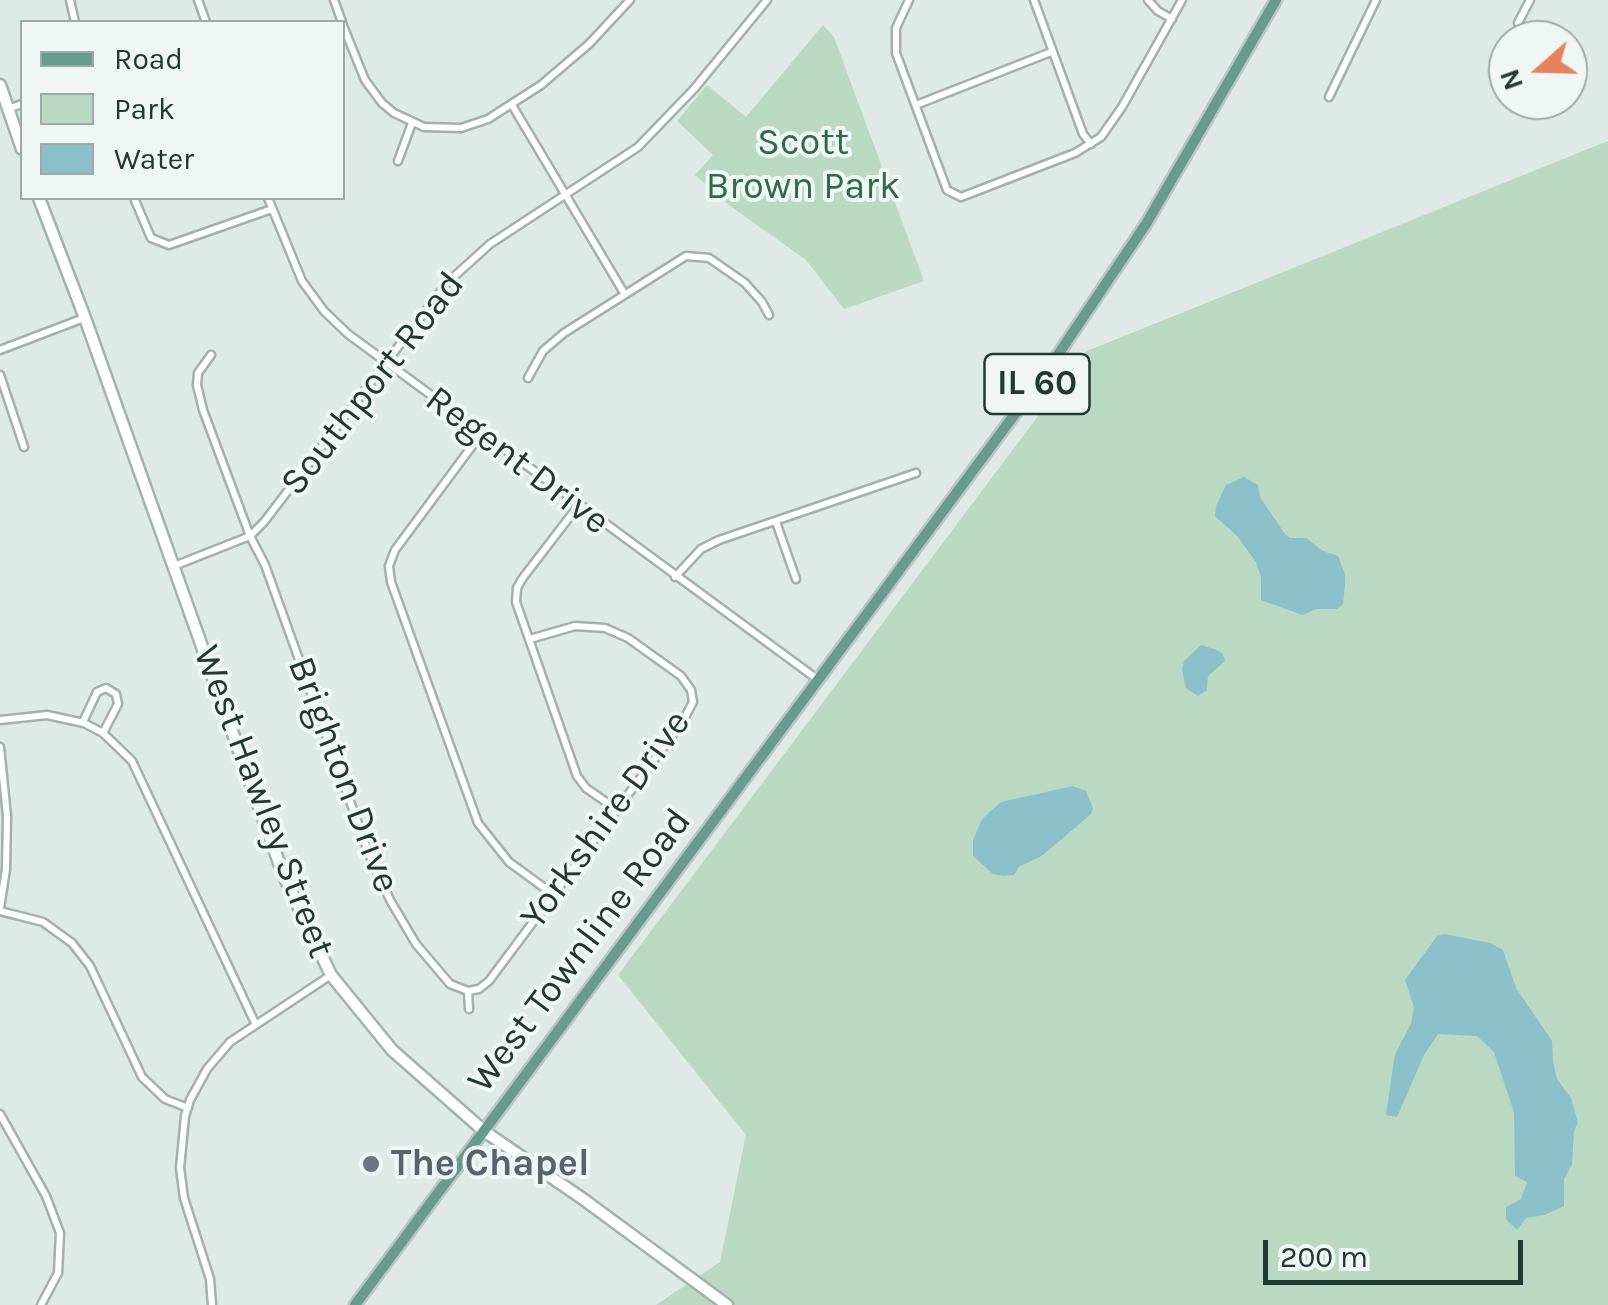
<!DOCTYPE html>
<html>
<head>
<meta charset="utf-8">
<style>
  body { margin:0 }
  #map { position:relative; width:1608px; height:1305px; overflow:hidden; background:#dfe9e5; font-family:Karla,sans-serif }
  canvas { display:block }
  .legend { position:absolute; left:20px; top:20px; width:325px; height:180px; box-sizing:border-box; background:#eff6f3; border:2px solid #9daaa6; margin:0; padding:12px 18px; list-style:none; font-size:30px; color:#223832 }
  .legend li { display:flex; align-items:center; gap:20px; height:50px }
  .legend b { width:50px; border:2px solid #9daaa6 }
  .north { position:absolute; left:1488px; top:20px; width:100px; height:100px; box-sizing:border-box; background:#eff6f3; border:2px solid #9daaa6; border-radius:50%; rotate:250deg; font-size:28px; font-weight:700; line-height:40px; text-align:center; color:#223832 }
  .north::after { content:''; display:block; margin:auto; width:35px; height:45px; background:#e68260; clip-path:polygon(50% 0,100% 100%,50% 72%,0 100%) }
  .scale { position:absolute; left:1263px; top:1240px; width:260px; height:45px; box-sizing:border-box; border:5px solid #223832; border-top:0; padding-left:12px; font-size:30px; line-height:35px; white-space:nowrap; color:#223832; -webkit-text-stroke:8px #eff6f3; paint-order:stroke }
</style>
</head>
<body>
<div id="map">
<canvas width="1608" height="1305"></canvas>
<ul class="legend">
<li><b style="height:12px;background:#679b8e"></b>Road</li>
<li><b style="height:28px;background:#bad9c2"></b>Park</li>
<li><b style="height:28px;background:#8bc0ca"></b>Water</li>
</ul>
<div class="north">N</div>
<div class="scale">200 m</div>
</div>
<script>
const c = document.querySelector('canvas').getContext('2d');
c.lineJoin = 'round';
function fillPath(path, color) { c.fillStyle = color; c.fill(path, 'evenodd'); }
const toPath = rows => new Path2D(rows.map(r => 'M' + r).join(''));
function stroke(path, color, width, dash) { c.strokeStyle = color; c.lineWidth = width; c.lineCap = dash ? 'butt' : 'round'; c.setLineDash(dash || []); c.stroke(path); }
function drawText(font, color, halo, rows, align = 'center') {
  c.font = font + ' Karla,sans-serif'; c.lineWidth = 8; c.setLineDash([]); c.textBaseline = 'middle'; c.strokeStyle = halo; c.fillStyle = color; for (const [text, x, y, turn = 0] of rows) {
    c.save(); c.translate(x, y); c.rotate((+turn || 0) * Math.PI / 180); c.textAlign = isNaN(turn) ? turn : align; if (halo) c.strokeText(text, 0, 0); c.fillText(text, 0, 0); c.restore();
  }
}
fillPath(toPath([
  [823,25,834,37,924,281,844,309,806,260,729,205,695,175,713,155,677,121,707,85,746,117],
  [1608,141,1608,1305,656,1305,720,1262,746,1135,618,975,1087,351]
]), '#bad9c2');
fillPath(toPath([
  [1244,477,1258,485,1260,497,1285,534,1290,538,1306,538,1323,551,1338,556,1345,574,1345,586,1343,604,1337,609,1316,609,1302,615,1261,600,1261,577,1256,562,1237,536,1215,516,1216,506,1226,485],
  [1201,645,1217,650,1223,654,1225,661,1208,676,1207,690,1198,696,1186,688,1182,670,1184,661],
  [1073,786,1086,791,1093,808,1091,814,1043,855,1019,867,1014,875,1003,876,993,874,973,856,973,840,982,819,1001,802],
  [1444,934,1490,943,1503,950,1516,988,1552,1041,1553,1062,1557,1079,1571,1098,1578,1122,1574,1131,1572,1165,1564,1179,1564,1206,1545,1215,1526,1218,1517,1230,1506,1219,1506,1207,1521,1199,1527,1182,1515,1176,1514,1112,1494,1052,1477,1036,1438,1034,1424,1055,1397,1117,1386,1115,1395,1054,1411,1024,1414,1007,1405,980,1437,936]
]), '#8bc0ca');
const street = toPath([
  [70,0,75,22],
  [198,0,206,22],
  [334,0,342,22],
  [909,0,896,28,896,53,947,190,961,197,1075,153,1101,137,1122,107,1182,0],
  [1034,0,1083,134,1091,144],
  [1148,0,1158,11,1172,19],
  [342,23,365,80,382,103,394,113,424,127,461,128,488,119,541,85,589,44,630,0],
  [1518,23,1530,0],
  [1329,97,1376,0],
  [512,105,624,293],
  [916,105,1051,52],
  [8,109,22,104],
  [398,161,412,123],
  [134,198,151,238,169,245,272,209],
  [268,198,302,281,324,311,348,334,817,679],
  [0,350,84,318],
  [211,355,198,373,197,385,203,410,250,536,265,565,369,854,390,900,416,944,450,984,468,991],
  [0,375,24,447],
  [528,378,543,351,564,333,686,256,709,258,745,283,762,302,769,315],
  [481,434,395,550,389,566,391,582,478,823,509,862,554,895],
  [578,506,522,579,517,588,516,602,577,776,586,788,616,809],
  [776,522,796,579],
  [174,566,250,536,264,522,447,283,490,244,638,147,694,89,767,0],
  [675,577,701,549,719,540,916,473],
  [0,720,47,715,84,723,103,733,132,761,255,1023],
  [83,722,97,692,106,688,116,694,118,704,103,733],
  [0,747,7,816,6,869,0,908],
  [0,911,43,922,72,943,90,966,142,1077,165,1099,188,1108],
  [468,991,479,989,489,981,683,721,693,702,691,690,681,676,628,638,605,628,575,626,530,639],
  [468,991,469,1009],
  [0,1114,46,1196,60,1233,58,1273,41,1305],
  [212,1305,210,1279,184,1198,180,1168,185,1116,190,1100,207,1069,230,1042,331,975]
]);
const secondary = toPath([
  [0,85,22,149],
  [39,198,85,318,283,874,331,975,392,1050,484,1131,583,1199,727,1305]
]);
const primary = toPath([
  [355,1305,1049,368,1146,224,1276,0]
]);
stroke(street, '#a3b0ac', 11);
stroke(secondary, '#a0b4ad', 15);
stroke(primary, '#bdc3c2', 15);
stroke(street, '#fff', 6);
stroke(secondary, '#fff', 10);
stroke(primary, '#679b8e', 10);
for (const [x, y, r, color] of [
  [371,1164,10,"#6b7280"]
]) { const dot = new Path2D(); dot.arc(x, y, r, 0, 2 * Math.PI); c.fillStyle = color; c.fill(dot); stroke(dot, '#eff6f3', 4); }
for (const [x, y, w] of [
  [1037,384,105]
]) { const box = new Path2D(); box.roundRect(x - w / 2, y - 30, w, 60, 8); c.fillStyle = '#eff6f3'; c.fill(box); stroke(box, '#223832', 2.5); }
drawText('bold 35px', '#223832', null, [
  ["IL 60",1037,384]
]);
drawText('38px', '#2f6b47', '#eff6f3', [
  ["Scott",803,143],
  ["Brown Park",803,187]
]);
drawText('38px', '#223832', '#eff6f3', [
  ["Southport Road",373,384,-52],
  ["Regent Drive",517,461,37],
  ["Brighton Drive",343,775,69],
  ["West Hawley Street",263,802,69],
  ["Yorkshire Drive",606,820,-54],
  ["West Townline Road",580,951,-53]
]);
drawText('bold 38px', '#5b616d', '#eff6f3', [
  ["The Chapel",391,1164]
], 'left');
</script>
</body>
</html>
